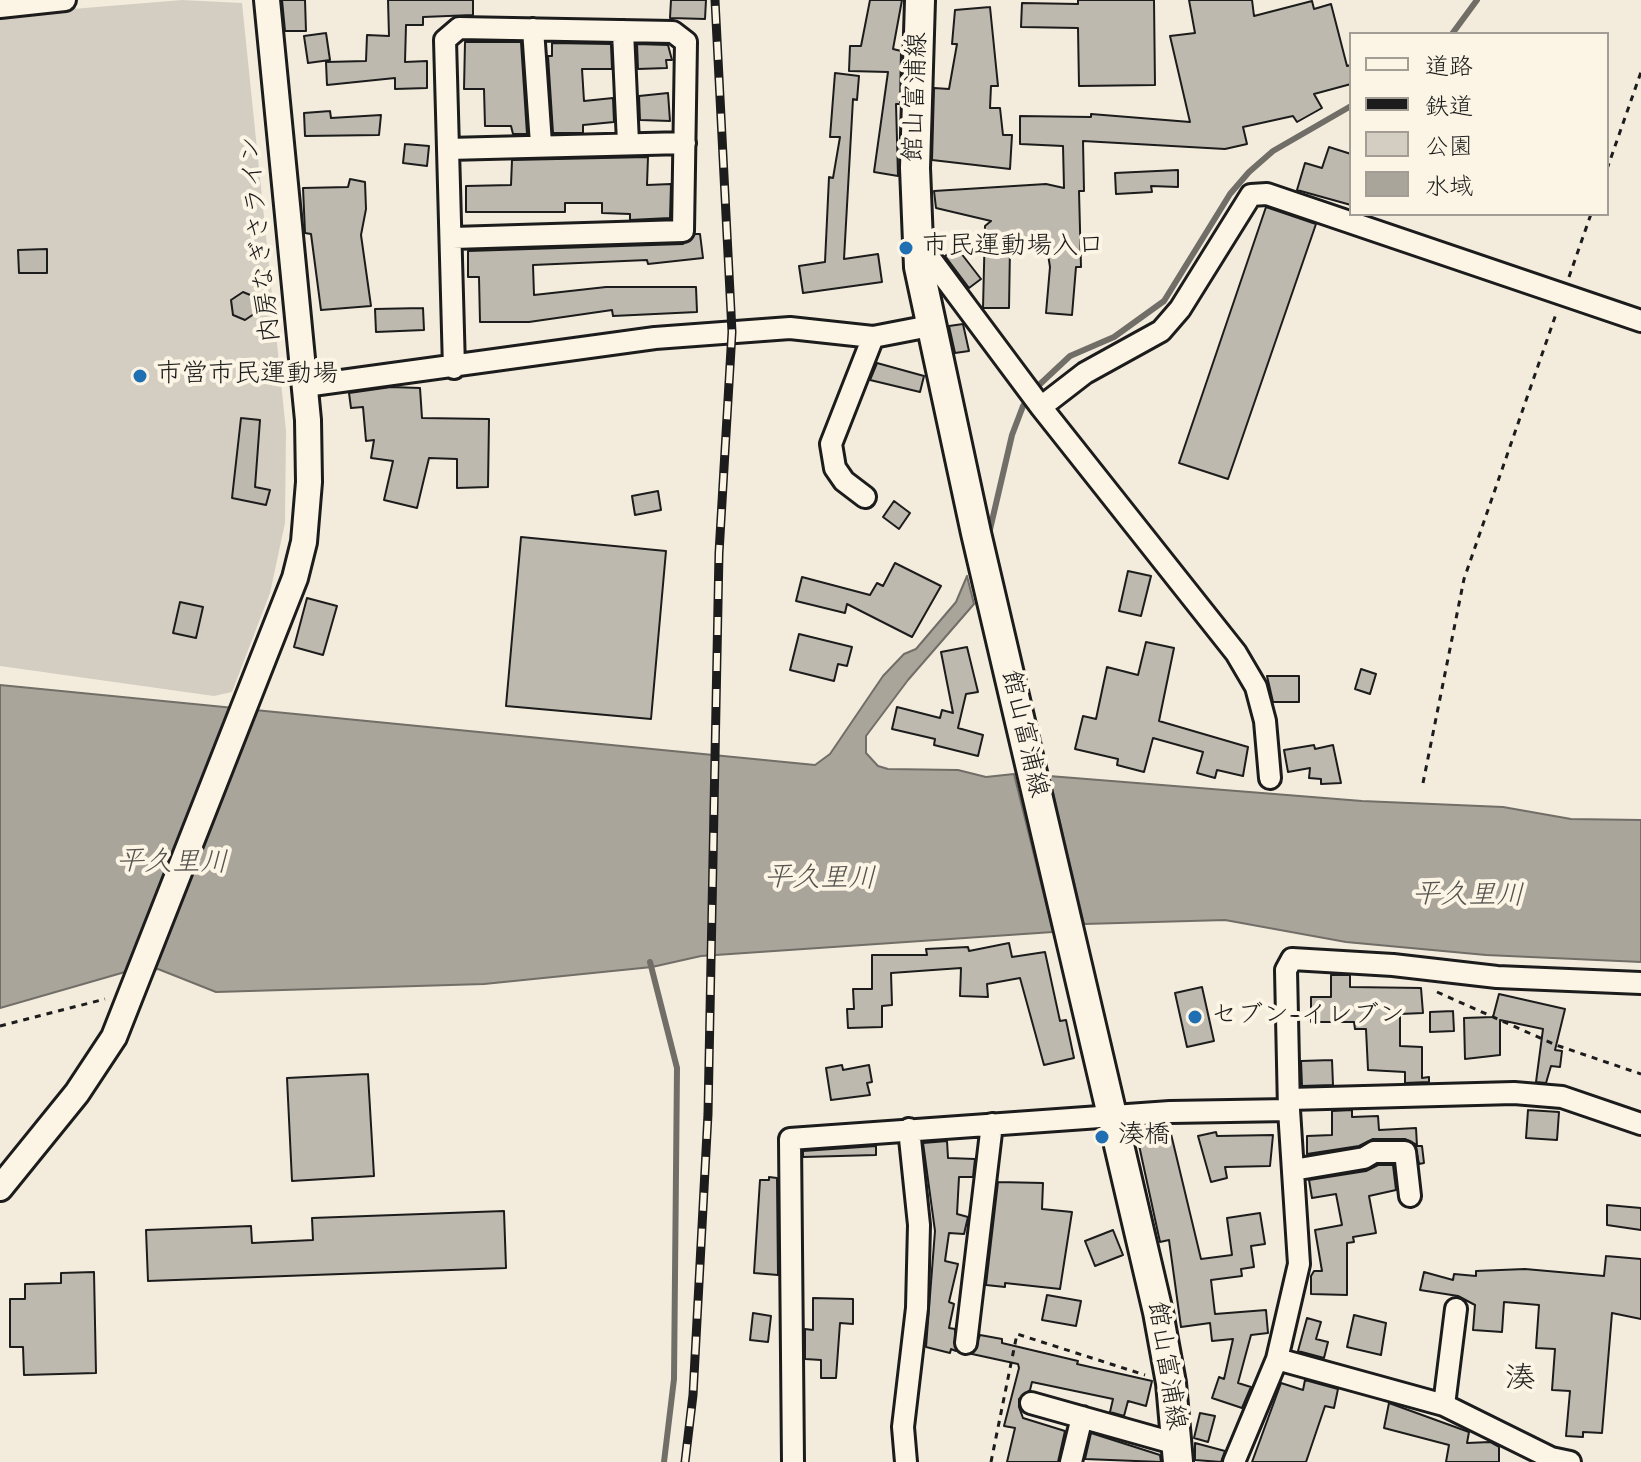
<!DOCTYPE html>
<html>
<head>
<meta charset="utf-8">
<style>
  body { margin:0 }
  #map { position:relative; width:1641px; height:1462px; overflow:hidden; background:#f3ecdd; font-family:Mynerve,"Klee One",sans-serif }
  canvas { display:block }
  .legend { position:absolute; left:1349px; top:32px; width:260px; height:184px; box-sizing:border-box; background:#fcf5e5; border:2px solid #a29e95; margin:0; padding:10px 14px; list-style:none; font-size:24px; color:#1c1c1c }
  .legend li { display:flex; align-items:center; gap:16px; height:40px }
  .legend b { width:40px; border:2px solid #a29e95 }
</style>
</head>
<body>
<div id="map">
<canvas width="1641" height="1462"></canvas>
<ul class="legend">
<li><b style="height:10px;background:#fcf5e5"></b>道路</li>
<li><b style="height:10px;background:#1c1c1c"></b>鉄道</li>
<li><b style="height:22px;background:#d3cec1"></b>公園</li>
<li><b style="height:22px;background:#aaa59b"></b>水域</li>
</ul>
</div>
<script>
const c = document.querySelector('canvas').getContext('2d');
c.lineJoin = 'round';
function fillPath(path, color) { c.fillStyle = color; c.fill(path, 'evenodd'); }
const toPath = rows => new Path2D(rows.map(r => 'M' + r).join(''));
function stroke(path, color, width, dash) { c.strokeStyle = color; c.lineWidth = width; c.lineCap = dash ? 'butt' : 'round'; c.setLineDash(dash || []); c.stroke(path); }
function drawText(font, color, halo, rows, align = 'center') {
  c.font = font + ' Mynerve,"Klee One",sans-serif'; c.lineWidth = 8; c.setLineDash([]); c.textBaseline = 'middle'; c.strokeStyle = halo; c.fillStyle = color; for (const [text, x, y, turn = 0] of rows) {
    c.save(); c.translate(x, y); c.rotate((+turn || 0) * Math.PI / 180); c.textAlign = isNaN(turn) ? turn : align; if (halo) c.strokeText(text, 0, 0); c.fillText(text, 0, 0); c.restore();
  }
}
fillPath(toPath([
  [182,0,242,3,286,431,285,523,270,593,232,692,214,696,0,666,0,15]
]), '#d3cec1');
const water = toPath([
  [967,576,974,604,908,680,866,736,866,753,878,766,888,769,958,770,986,777,1014,774,1053,932,701,956,652,967,484,984,216,992,158,969,125,972,0,1008,0,685,815,765,830,754,883,676,904,654,916,649,956,602,967,576],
  [1049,776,1362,801,1503,807,1571,819,1641,820,1641,962,1486,955,1346,942,1225,920,1084,924,1049,776]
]);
fillPath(water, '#aaa59b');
stroke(water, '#716e68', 2);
stroke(toPath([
  [1452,34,1477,0],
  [988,538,1012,435,1023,406,1039,385,1070,356,1114,337,1164,301,1230,194,1249,172,1273,151,1351,106],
  [650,962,677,1068,674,1379,664,1462]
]), '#716e68', 6);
const building = toPath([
  [282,0,305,0,306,31,285,31,282,0],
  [388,0,473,0,473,15,423,17,423,25,406,25,405,62,427,61,427,88,395,89,395,78,327,85,326,62,366,61,367,35,389,36,388,0],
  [671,0,706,0,705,19,670,18,671,0],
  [870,0,902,0,893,49,901,51,900,104,896,104,898,176,874,172,888,72,849,71,850,46,861,46,870,0],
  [1078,0,1154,0,1155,85,1079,86,1078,28,1021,27,1022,3,1078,4,1078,0],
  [1189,0,1252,0,1254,16,1312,1,1314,9,1331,4,1347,66,1351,65,1351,84,1314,94,1322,108,1297,122,1293,116,1243,127,1247,144,1225,149,1083,141,1084,191,1079,191,1081,267,1076,267,1072,315,1046,313,1050,267,1047,248,1010,248,1009,308,983,308,985,226,991,221,936,208,934,191,1046,184,1064,188,1063,146,1020,144,1020,116,1091,117,1091,114,1190,122,1170,36,1195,33,1189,0],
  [990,7,998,86,991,86,990,108,1000,108,1003,135,1012,135,1010,169,932,160,934,88,949,89,957,44,952,44,955,10,990,7],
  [326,33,330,60,308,63,304,36,326,33],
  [465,42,521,42,527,134,513,134,511,126,485,126,484,89,464,89,465,42],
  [552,43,611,44,612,69,582,69,584,101,613,98,614,122,583,125,583,133,553,133,548,56,552,56,552,43],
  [637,44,668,45,672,60,666,60,667,68,638,69,637,44],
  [835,73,859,76,857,100,853,99,844,259,878,254,882,282,803,293,799,266,825,262,829,177,833,178,840,137,830,137,835,73],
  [668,93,670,121,640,120,639,96,668,93],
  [330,111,331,118,381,115,379,135,305,136,304,113,330,111],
  [405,144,429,146,427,166,403,163,405,144],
  [1329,147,1351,154,1351,205,1297,190,1305,163,1322,168,1329,147],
  [648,157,647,185,671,184,670,218,630,220,630,214,602,213,602,203,565,203,565,212,466,212,466,186,511,185,512,160,648,157],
  [1178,170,1178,187,1151,186,1152,192,1116,194,1115,173,1178,170],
  [350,179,365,182,366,209,361,235,371,306,321,310,311,234,305,233,303,188,348,187,350,179],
  [1266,207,1316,224,1228,479,1179,463,1266,207],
  [695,234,700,234,703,258,648,264,647,260,533,265,534,295,606,287,696,287,697,312,613,316,612,310,529,322,480,322,479,277,468,277,468,251,683,244,695,234],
  [957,248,981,279,969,288,945,256,957,248],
  [47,249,47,273,19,273,18,250,47,249],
  [243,292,255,297,257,312,245,320,233,315,231,300,243,292],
  [423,308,424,330,376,332,375,309,423,308],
  [963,324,969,351,955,353,949,326,963,324],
  [877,363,924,376,920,392,870,380,877,363],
  [391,387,420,388,422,418,489,419,488,487,457,488,457,459,429,458,417,508,384,500,393,461,371,458,374,440,366,441,363,407,351,408,349,393,391,387],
  [241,418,260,420,255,487,270,490,266,505,232,498,241,418],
  [658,491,661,510,635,515,632,496,658,491],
  [894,501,910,513,899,529,883,517,894,501],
  [521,537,666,551,651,719,506,706,521,537],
  [895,563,941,586,912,637,847,604,845,613,796,601,802,577,870,595,877,583,883,586,895,563],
  [1128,571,1151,576,1141,616,1119,611,1128,571],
  [307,598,337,606,323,655,294,647,307,598],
  [180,602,203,607,196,638,173,633,180,602],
  [799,634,852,647,847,666,838,664,834,681,790,670,799,634],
  [1146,642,1174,648,1159,721,1248,747,1243,776,1217,770,1215,778,1197,773,1203,752,1153,738,1144,772,1117,765,1118,759,1075,749,1083,716,1096,719,1107,667,1138,675,1146,642],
  [967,647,978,692,966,694,958,728,983,735,978,756,934,745,935,739,892,729,897,707,940,718,942,710,953,713,941,652,967,647],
  [1361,669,1376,674,1370,694,1355,689,1361,669],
  [1267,676,1299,676,1299,702,1273,702,1267,676],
  [1314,745,1315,749,1333,745,1341,783,1321,784,1321,779,1309,778,1310,768,1288,772,1284,750,1314,745],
  [1009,943,1012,957,1045,952,1060,1021,1066,1020,1074,1058,1044,1065,1020,978,987,984,988,997,960,996,961,968,891,973,892,1005,882,1006,882,1027,848,1028,847,1009,854,1009,853,989,872,989,872,955,927,955,926,949,968,947,969,951,1009,943],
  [1331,975,1350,975,1350,987,1421,988,1423,1013,1400,1014,1400,1046,1422,1047,1422,1078,1429,1077,1429,1082,1405,1083,1405,1072,1368,1070,1366,1029,1355,1029,1354,1022,1311,1022,1311,997,1331,997,1331,975],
  [1202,987,1214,1041,1187,1047,1175,993,1202,987],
  [1499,994,1565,1009,1555,1050,1562,1051,1560,1067,1551,1066,1546,1083,1536,1082,1543,1029,1500,1020,1500,1055,1465,1059,1464,1018,1493,1017,1499,994],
  [1453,1011,1454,1031,1430,1032,1430,1012,1453,1011],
  [1332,1060,1333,1085,1302,1086,1301,1061,1332,1060],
  [842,1065,843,1070,869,1065,872,1082,867,1083,870,1095,831,1100,826,1068,842,1065],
  [368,1074,374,1176,292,1181,287,1078,368,1074],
  [1352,1110,1352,1117,1378,1116,1379,1130,1416,1128,1417,1146,1422,1146,1424,1163,1419,1164,1415,1144,1405,1139,1373,1139,1359,1146,1307,1154,1307,1136,1332,1135,1332,1111,1352,1110],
  [1528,1110,1559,1112,1557,1140,1526,1138,1528,1110],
  [1216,1132,1217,1136,1273,1135,1270,1166,1225,1167,1227,1178,1211,1182,1198,1136,1216,1132],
  [1171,1134,1201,1259,1232,1255,1227,1218,1260,1213,1265,1244,1251,1246,1254,1267,1241,1269,1242,1276,1211,1280,1215,1314,1266,1310,1268,1333,1251,1335,1238,1383,1251,1387,1242,1408,1212,1398,1219,1377,1224,1379,1233,1339,1212,1341,1210,1323,1181,1327,1169,1240,1160,1242,1137,1136,1171,1134],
  [947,1141,948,1158,975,1159,973,1177,959,1177,957,1214,968,1217,964,1234,949,1233,945,1261,958,1264,949,1302,954,1304,949,1328,955,1329,956,1351,951,1349,950,1353,926,1347,935,1231,923,1143,947,1141],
  [876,1146,876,1155,803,1157,803,1151,876,1146],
  [1378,1165,1393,1165,1396,1190,1369,1196,1376,1233,1353,1237,1354,1242,1347,1243,1347,1295,1311,1294,1311,1276,1314,1271,1322,1271,1315,1230,1342,1225,1336,1194,1312,1198,1309,1180,1366,1171,1378,1165],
  [769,1177,777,1178,778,1275,754,1273,760,1180,769,1180,769,1177],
  [998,1182,1043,1183,1042,1209,1072,1212,1060,1289,1005,1283,1005,1287,986,1285,998,1182],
  [1607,1205,1641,1208,1641,1230,1607,1225,1607,1205],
  [504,1211,506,1268,148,1281,146,1230,251,1226,252,1243,313,1240,312,1218,504,1211],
  [1113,1230,1123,1255,1095,1266,1085,1241,1113,1230],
  [1606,1256,1641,1259,1641,1319,1612,1313,1602,1433,1583,1432,1583,1437,1566,1436,1570,1391,1552,1390,1555,1349,1536,1348,1539,1305,1504,1302,1502,1332,1473,1330,1475,1305,1458,1296,1420,1290,1424,1272,1453,1280,1454,1274,1476,1276,1476,1271,1525,1269,1604,1276,1606,1256],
  [94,1272,96,1373,24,1375,23,1347,10,1347,10,1299,25,1299,25,1284,61,1283,61,1273,94,1272],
  [1047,1295,1081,1301,1076,1326,1042,1320,1047,1295],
  [813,1298,853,1299,853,1324,840,1323,836,1378,821,1378,821,1360,805,1359,805,1329,813,1330,813,1298],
  [753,1313,771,1316,768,1342,750,1340,753,1313],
  [1354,1315,1386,1323,1381,1355,1347,1347,1354,1315],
  [1307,1318,1321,1322,1316,1339,1328,1342,1324,1358,1298,1351,1307,1318],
  [980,1335,1002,1339,1002,1343,1078,1361,1077,1364,1152,1381,1146,1406,1128,1401,1124,1416,1110,1412,1113,1399,1032,1382,1030,1390,1019,1399,1019,1407,1023,1418,1065,1431,1058,1462,1007,1462,1015,1428,1004,1426,1019,1368,1018,1364,972,1354,980,1335],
  [1305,1380,1338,1389,1334,1408,1325,1406,1306,1462,1252,1462,1281,1383,1303,1390,1305,1380],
  [1389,1403,1469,1432,1467,1443,1490,1442,1499,1447,1499,1462,1446,1462,1449,1445,1384,1428,1389,1403],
  [1200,1413,1215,1416,1208,1442,1194,1438,1200,1413],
  [1091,1433,1160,1455,1161,1462,1085,1459,1091,1433],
  [1195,1443,1225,1451,1221,1462,1195,1460,1195,1443]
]);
fillPath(building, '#beb9ae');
stroke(building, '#1c1c1c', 2);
const minor = toPath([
  [0,7,65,0],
  [533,29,541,144],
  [623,31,628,143],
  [448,149,685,143],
  [453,238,683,231,686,42,673,32,459,28,445,40,454,368],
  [918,242,1041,407,1236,653,1256,687,1265,721,1270,778],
  [305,386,655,338,790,328,873,337,930,326],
  [1041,407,1085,373,1161,331,1180,309,1251,195,1267,194,1641,321],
  [865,497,844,481,835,468,831,444,873,337],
  [1289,1099,1514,1093,1562,1097,1641,1124],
  [1293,1170,1364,1158,1374,1152,1405,1152,1410,1196],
  [966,1343,992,1124],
  [1277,1359,1444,1405,1551,1458,1570,1462],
  [1031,1403,1177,1444],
  [1444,1405,1456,1309],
  [793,1462,790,1139,1170,1112,1289,1110],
  [906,1462,903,1427,917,1308,919,1225,909,1129],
  [1071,1462,1082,1417],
  [1234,1462,1277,1359,1299,1264,1289,1110,1286,970,1292,959,1393,965,1497,977,1641,983]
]);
const tertiary = toPath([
  [0,1188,77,1093,114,1037,295,578,304,542,309,482,308,420,267,0]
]);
const secondary = toPath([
  [920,0,915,168,919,267,976,533,1158,1312,1171,1383,1178,1462]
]);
stroke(minor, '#1c1c1c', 26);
stroke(tertiary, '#1c1c1c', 30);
stroke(secondary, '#1c1c1c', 34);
stroke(toPath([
  [1607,169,1641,72],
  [1569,277,1591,214],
  [1423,783,1464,579,1556,314],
  [1437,992,1556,1045,1641,1074],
  [0,1026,105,999],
  [991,1462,1017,1334,1145,1375]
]), '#1c1c1c', 3, [6, 6]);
stroke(minor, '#fcf5e5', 20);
stroke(tertiary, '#fcf5e5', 24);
stroke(secondary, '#fcf5e5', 28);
const rail = toPath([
  [685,1462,693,1395,708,1114,719,553,732,332,715,0]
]);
stroke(rail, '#1c1c1c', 9);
stroke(rail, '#fcf5e5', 6, [18]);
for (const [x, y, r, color] of [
  [906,248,8,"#1f6fb2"],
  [140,376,8,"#1f6fb2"],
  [1195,1017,8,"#1f6fb2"],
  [1102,1137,8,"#1f6fb2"]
]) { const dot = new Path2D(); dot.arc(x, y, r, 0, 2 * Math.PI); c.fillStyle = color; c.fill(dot); stroke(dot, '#fcf5e5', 3); }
drawText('26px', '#1c1c1c', '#fcf5e5', [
  ["館山富浦線",917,97,-88],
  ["内房なぎさライン",262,239,-96],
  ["館山富浦線",1023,734,77],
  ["館山富浦線",1165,1366,81]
]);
drawText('26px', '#1c1c1c', '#fcf5e5', [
  ["市民運動場入口",922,248],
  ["市営市民運動場",156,376],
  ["セブン-イレブン",1211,1017],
  ["湊橋",1118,1137]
], 'left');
drawText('italic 28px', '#55534f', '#fcf5e5', [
  ["平久里川",172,864,1],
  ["平久里川",820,880,1],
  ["平久里川",1468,897,1]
]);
drawText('30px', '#1c1c1c', '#fcf5e5', [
  ["湊",1520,1381]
]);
</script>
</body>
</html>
